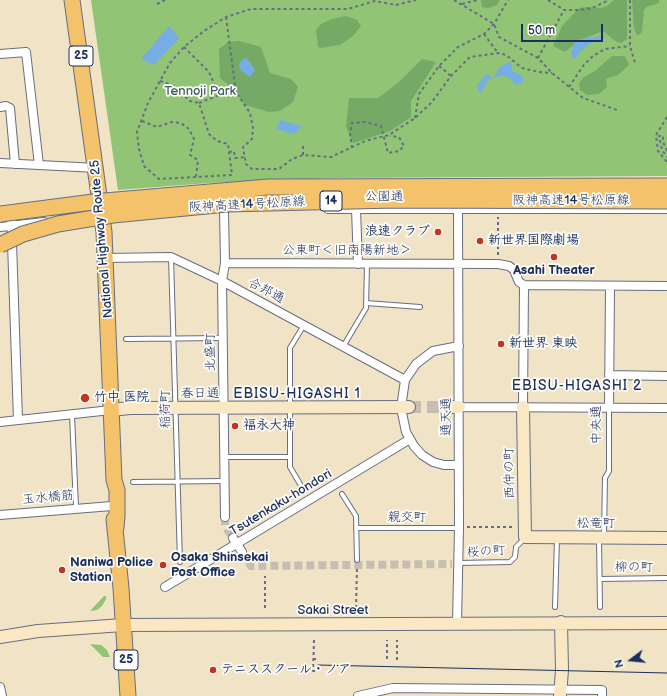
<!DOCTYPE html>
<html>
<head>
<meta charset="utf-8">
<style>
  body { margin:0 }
  #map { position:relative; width:667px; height:696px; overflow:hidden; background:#f1e3c6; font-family:"Balsamiq Sans",sans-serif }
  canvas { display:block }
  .north { position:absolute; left:611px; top:640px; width:40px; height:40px; -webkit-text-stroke:3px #fdfcf7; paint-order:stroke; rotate:254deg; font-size:11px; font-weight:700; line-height:16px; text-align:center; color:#1b2f5e }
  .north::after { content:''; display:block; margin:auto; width:14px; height:18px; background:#1b2f5e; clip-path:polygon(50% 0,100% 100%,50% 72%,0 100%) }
  .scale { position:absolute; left:521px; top:24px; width:82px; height:18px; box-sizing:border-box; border:2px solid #1b2f5e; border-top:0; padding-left:5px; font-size:12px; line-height:14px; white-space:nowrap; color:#1b2f5e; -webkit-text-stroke:3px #fdfcf7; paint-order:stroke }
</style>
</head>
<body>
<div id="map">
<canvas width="667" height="696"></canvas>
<div class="north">N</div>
<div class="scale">50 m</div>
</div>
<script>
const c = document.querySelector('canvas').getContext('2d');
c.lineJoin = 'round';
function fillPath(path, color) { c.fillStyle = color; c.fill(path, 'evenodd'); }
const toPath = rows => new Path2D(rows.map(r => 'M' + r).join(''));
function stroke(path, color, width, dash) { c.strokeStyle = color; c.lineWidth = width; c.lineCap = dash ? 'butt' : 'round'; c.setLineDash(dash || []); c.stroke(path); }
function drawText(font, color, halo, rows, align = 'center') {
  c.font = font + ' "Balsamiq Sans","Klee One",sans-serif'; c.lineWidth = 3.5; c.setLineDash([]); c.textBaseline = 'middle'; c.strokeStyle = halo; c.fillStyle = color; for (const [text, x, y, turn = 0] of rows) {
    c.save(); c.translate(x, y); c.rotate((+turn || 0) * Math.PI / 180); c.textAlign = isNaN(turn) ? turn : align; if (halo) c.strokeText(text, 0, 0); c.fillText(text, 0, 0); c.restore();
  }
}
fillPath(toPath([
  [91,0,667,0,667,176,335,178,209,183,118,190],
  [104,596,106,596,106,599,102,606,97,610,90,611],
  [90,644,101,645,107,650,110,657,103,657]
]), '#91c475');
fillPath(toPath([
  [481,0,500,0,497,5,489,8,482,7],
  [614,0,627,0,627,39,621,43,615,41,603,31,578,41,565,52,553,46,562,26,579,8,588,7,601,8,607,6],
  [632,0,659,0,659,3,647,7,644,10,642,32,639,35,636,34,634,28],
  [346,16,357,20,361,26,352,37,340,45,321,48,318,47,316,30,321,24,332,19],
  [239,41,261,47,270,73,291,79,298,87,293,102,280,111,269,112,245,105,233,89,220,78,219,49,228,42],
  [612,56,625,56,629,65,618,75,606,79,607,87,599,94,587,95,580,90,579,83,584,77,595,71],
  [422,59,436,62,411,101,411,117,390,131,353,143,346,127,349,98,378,98,399,82]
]), '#74aa66');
fillPath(toPath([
  [169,26,179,38,154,65,141,59],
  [602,36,605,37,604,39,589,44,578,54,576,59,572,57,571,53,575,40],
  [247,58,255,70,250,77,241,71,239,65,242,59],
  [509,62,512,63,512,71,521,75,523,78,523,82,516,85,510,78,502,75,488,80,481,93,478,91,479,88,476,86,487,73,490,77,494,77,500,67],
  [280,120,302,126,294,134,276,129]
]), '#75ade4');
stroke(toPath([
  [225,517,225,526,233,538],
  [242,552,251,566,452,564]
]), '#c6bfb1', 8, [8, 4]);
stroke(toPath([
  [409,407,451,407]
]), '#c6bfb1', 12, [12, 6]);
const lane = toPath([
  [171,257,180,562],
  [366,303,420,307],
  [126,339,222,338],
  [344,345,366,308,367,264],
  [72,415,76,507],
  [224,457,290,457],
  [133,482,224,481],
  [303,489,290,467,290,348,304,325],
  [342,494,356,516,357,560],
  [356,528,459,528],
  [604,536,605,478,609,471,609,408],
  [599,539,600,607],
  [459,563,510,562,515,557,516,547,525,538],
  [600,579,667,578],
  [555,607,557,538]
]);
const street = toPath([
  [0,54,26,52,39,165],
  [0,107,6,106,10,108,15,164],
  [0,163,97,168],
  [328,209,667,209],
  [356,209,358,264],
  [224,211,225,263,222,281,225,517],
  [11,213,18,420],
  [0,227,44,222],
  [106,258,171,257,222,281,405,380],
  [225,263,498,264,509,266,514,270,519,282,524,285,667,286],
  [609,375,667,376],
  [459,407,667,408],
  [523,407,524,285],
  [609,408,610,286],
  [0,422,111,410],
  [458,465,444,465,433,462,422,455,414,446,406,432,401,408,405,380,416,364,433,351,459,346],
  [0,515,112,506],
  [233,538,242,552],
  [165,587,410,439],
  [457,623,459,528,458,210],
  [0,687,2,696],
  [358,696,393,688,602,690,602,696]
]);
const secondary = toPath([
  [451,407,459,407],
  [523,407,525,537,667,538],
  [111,410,130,408,409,407],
  [0,637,38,631,123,625,667,623],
  [560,696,562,670,561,622]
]);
const highway = toPath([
  [72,0,104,232,114,480,117,490,117,516,116,528],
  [114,519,121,588,128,696]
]);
stroke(lane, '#666e82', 6);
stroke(street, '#666e82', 10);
stroke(secondary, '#666e82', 14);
stroke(highway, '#666e82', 17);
stroke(toPath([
  [454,0,494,24,499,37,538,58,552,73,583,98,617,110],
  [548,0,564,10,580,10,592,8,609,0],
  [630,0,630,46,635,63],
  [157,4,165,0],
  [462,4,478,0],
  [226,17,236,92,250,113,253,128,252,139,243,147,246,164,252,169,279,169,292,159,303,155,331,157,365,141,389,135,415,118,432,102,451,76,470,57,498,53,506,55,522,68,539,72,552,73],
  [484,34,498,53],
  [184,47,209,72,219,95],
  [538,58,564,10],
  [439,66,451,76],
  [160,81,172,85,190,101,199,103,209,134,217,141,228,144,232,175,159,179,144,166,139,149,137,132,148,103,160,81,170,63,184,47,204,31,226,17,251,9,348,9,375,1,396,5,416,0],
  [569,87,583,66,593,56,605,49,630,46],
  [199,103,219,95,236,92],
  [667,117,656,135,658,151,667,162],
  [415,118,419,94,439,66,458,47,484,34,494,24,508,0],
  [142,121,157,127,172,122,181,123,189,129,194,139,190,155,198,160,196,177],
  [352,148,350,133,352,123,366,122,381,126,388,153,399,151,404,146,399,137,390,136],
  [667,151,663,142,663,136,659,136,662,150,667,157],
  [229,152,234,151,235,158,245,157],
  [303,155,303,143],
  [498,255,498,217],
  [467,527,514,527],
  [265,608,265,576],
  [356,608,357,567],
  [314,640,313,671,317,671],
  [313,659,317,659],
  [387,659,387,640],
  [397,660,397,640]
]), '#666e82', 2, [3, 3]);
stroke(lane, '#fff', 4);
stroke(street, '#fff', 8);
stroke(secondary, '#fae7c3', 12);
stroke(highway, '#f3c26a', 15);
stroke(toPath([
  [318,665,667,673]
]), '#1b2f5e', 1);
const highwayBridge = toPath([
  [0,214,93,202,268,187,667,186],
  [0,245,23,234,58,224,113,215,227,204,395,200,667,201]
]);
stroke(highwayBridge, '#666e82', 17, []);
stroke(highwayBridge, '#f3c26a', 15);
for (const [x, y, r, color] of [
  [438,232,4,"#c8321e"],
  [480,241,4,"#c8321e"],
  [554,257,4,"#c8321e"],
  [501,344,4,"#c8321e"],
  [85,398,5,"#c8321e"],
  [235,426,4,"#c8321e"],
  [163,565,4,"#c8321e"],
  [62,570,4,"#c8321e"],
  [213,670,4,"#c8321e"]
]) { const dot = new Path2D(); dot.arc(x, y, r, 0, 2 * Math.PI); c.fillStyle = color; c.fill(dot); stroke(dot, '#fdfcf7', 1.5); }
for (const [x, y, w] of [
  [81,56,24],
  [331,201,22],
  [126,660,24]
]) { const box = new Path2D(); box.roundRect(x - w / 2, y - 10, w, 20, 3); c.fillStyle = '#fdfcf7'; c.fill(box); stroke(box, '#1b2f5e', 1); }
drawText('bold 12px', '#1b2f5e', null, [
  ["25",81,56],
  ["14",331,201],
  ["25",126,660]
]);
drawText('13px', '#3e5c65', '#fdfcf7', [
  ["Tennoji Park",200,92]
]);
drawText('13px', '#1b2f5e', '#fdfcf7', [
  ["公園通",384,197,1],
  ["阪神高速14号松原線",571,201],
  ["阪神高速14号松原線",247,205,-3],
  ["National Highway Route 25",102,239,-95],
  ["公東町＜旧南陽新地＞",347,251],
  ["合邦通",266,291,28],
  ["北盛町",211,352,-91],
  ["春日通",200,394],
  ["稲荷町",166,409,-91],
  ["通天通",447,417,-90],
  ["中央通",597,425,-90],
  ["西仲の町",510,473,-91],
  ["玉水橋筋",48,498,-5],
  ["Tsutenkaku-hondori",281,503,-31],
  ["親交町",407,518],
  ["松竜町",596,524],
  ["桜の町",486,552,-4],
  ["柳の町",634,568],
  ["Sakai Street",333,611]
]);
drawText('bold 13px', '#1b2f5e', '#fdfcf7', [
  ["浪速クラブ",430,232,"right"],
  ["新世界国際劇場",488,241],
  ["Asahi Theater",554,271,"center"],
  ["新世界 東映",509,344],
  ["竹中 医院",94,398],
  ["福永大神",243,426],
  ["Osaka Shinsekai",171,558],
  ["Post Office",171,573],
  ["Naniwa Police",70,563],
  ["Station",70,578],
  ["テニススクール・ノア",221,670]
], 'left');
c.letterSpacing = '1px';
drawText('14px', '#1b2f5e', '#fdfcf7', [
  ["EBISU-HIGASHI 2",577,386],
  ["EBISU-HIGASHI 1",297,394]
]);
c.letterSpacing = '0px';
</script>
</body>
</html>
